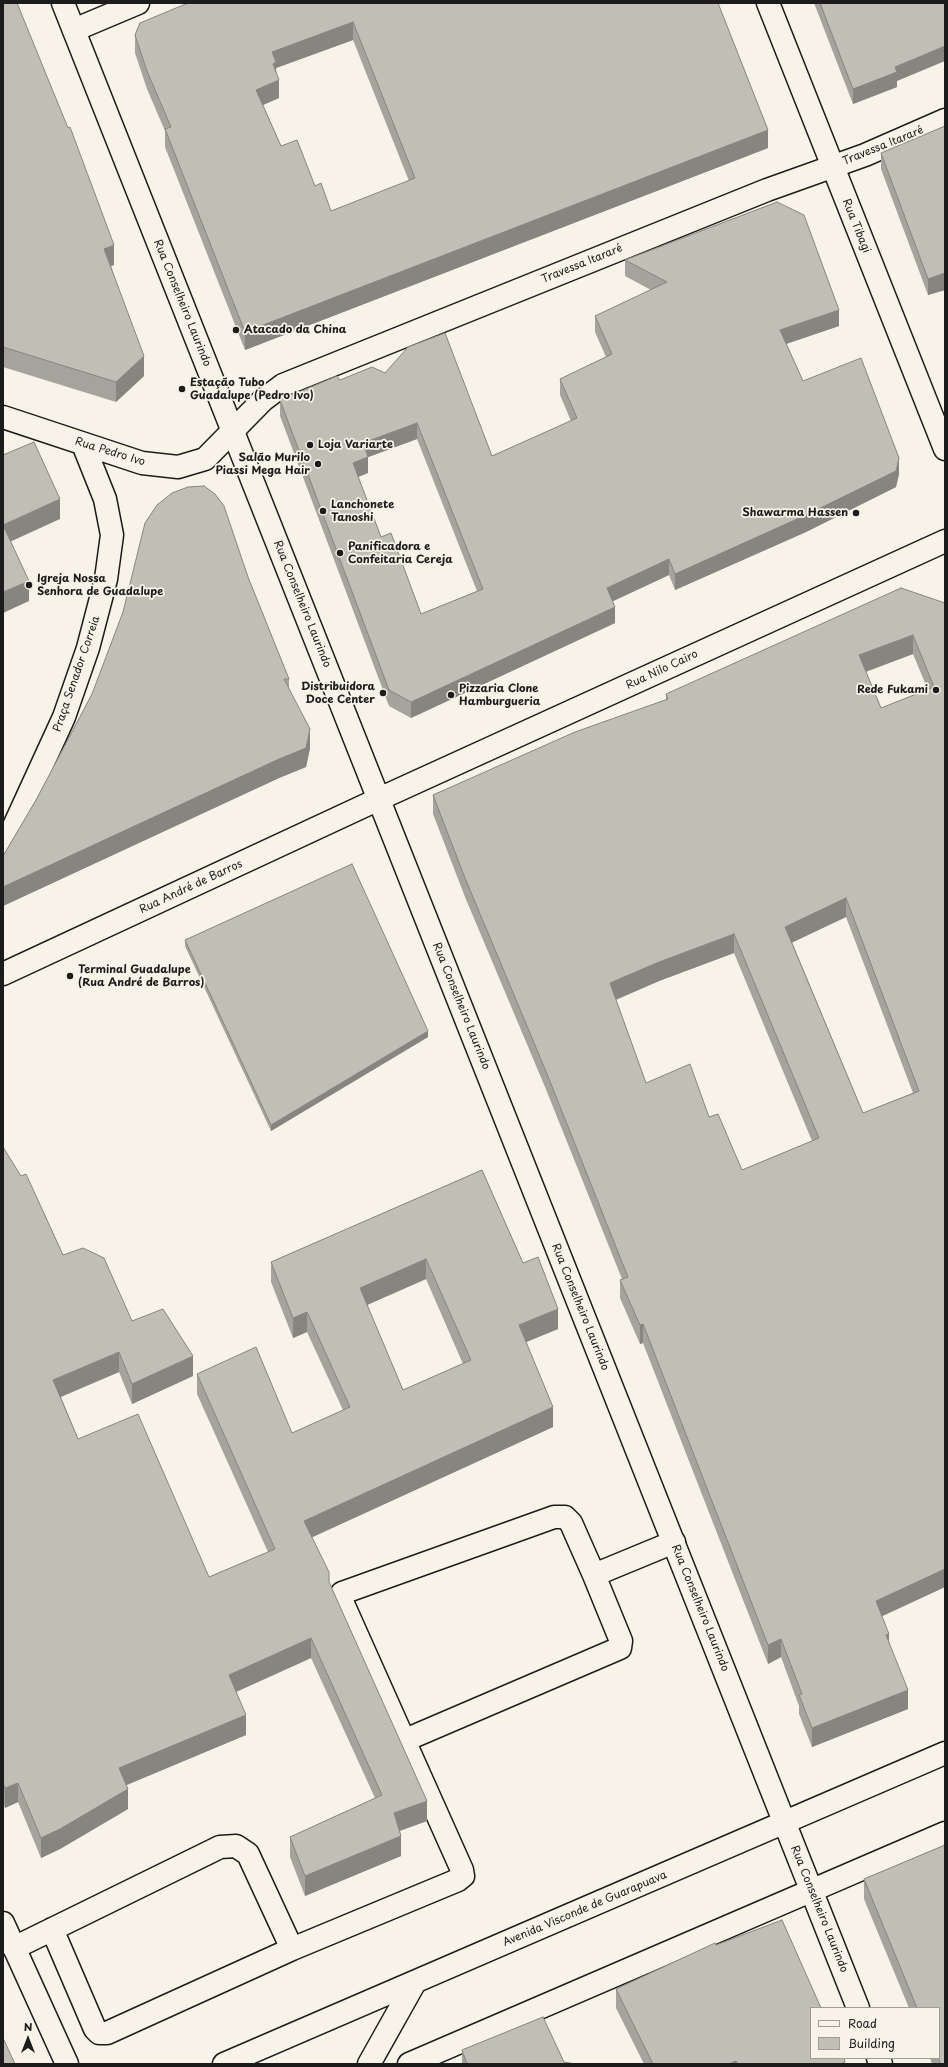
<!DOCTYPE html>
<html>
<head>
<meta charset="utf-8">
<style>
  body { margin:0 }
  #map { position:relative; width:948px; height:2067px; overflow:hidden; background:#f7f3e8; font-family:"Playpen Sans",sans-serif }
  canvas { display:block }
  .frame { position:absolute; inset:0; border:4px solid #1c1c1c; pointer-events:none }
  .legend { position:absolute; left:810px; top:2007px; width:130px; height:52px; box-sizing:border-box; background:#f7f3e8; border:1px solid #9f9d96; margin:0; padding:5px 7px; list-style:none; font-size:12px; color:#1c1c1c }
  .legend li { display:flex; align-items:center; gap:8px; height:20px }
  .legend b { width:20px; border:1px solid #9f9d96 }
  .north { position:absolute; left:8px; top:2019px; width:40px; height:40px; -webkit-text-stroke:3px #f7f3e8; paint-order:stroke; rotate:0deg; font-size:11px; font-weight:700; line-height:16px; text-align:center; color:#1c1c1c }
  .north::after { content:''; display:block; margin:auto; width:14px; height:18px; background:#1c1c1c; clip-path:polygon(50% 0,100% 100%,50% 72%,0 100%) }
</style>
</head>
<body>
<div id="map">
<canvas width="948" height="2067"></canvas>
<div class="frame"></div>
<ul class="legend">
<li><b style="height:5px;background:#f7f3e8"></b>Road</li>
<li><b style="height:11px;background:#c0beb5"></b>Building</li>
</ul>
<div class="north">N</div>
</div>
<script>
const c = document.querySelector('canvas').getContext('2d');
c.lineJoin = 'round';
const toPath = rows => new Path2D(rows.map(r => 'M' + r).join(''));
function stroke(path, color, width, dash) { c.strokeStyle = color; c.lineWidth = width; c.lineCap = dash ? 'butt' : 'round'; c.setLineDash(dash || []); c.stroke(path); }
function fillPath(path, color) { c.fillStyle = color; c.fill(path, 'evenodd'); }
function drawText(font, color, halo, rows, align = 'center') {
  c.font = font + ' "Playpen Sans",sans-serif'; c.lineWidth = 3.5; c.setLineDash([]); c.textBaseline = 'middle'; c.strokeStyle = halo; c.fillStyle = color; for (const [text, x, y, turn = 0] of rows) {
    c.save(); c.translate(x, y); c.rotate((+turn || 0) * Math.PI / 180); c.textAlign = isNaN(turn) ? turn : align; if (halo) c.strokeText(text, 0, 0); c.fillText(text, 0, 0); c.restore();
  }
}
const minor = toPath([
  [74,30,138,3],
  [3,417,142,463,178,467,205,459,263,400,283,385,767,190,865,155,945,120],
  [3,850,64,717,88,648,106,579,112,535,105,499,83,444],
  [403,1741,620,1648,621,1641,594,1575],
  [52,1929,95,2029,99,2033,107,2033,292,1949],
  [14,1948,220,1847,236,1846,248,1854,292,1949,458,1880,463,1876,462,1870,340,1597,342,1593,554,1517,565,1517,571,1523,594,1575,674,1542]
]);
const major = toPath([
  [63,3,858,2008],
  [768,3,945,449],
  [3,974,379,799,945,541],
  [3,1923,67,2064],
  [878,2058,881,2064],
  [224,2064,945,1753],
  [369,2064,415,1982],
  [409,2064,945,1833]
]);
stroke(minor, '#1c1c1c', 25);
stroke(major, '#1c1c1c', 25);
stroke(minor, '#f7f3e8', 22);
stroke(major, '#f7f3e8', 22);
fillPath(toPath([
  [3,3,114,265,111,266,144,376,116,402,3,367],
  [718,3,768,148,245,350,165,147,165,131,147,89,135,53,135,35,140,23],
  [353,40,409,181,331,211,315,186,281,146,263,105,279,98,276,68],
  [814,3,945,3,897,81,897,87,853,104],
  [945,126,945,290,928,295,881,169,881,153],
  [625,260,839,326,786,344,803,381,899,474,896,487,806,532,675,590,669,575,613,601,615,623,411,718,389,706,280,416,280,400,340,380,492,456,571,421,560,395,560,379,606,357,595,332,595,316,651,290,625,276],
  [417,439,477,591,421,614,381,537,358,477,368,473,368,457],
  [248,577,289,679,289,690,310,748,306,767,279,778,3,906,3,856,36,800,92,694],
  [945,603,945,1588,945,1587,882,1616,908,1709,812,1747,799,1714,799,1706,781,1657,768,1664,643,1343,640,1344,620,1298,620,1280,622,1279,545,1087,465,897,433,814,433,795,666,700,666,694],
  [913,654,928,690,881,708,866,672],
  [846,917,913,1093,863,1113,792,942],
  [734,953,812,1141,742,1170,709,1117,646,1083,616,1000,659,981],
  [185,940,428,1037,271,1131,185,946],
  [3,1147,63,1255,132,1321,193,1376,132,1404,119,1372,61,1397,78,1439,209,1577,268,1552,197,1394,197,1374,292,1433,343,1410,307,1332,293,1338,271,1282,271,1262,482,1170,523,1263,558,1329,526,1342,553,1427,312,1537,329,1582,427,1821,399,1831,401,1856,305,1896,290,1857,290,1837,375,1798,311,1658,236,1692,246,1735,127,1785,128,1809,60,1849,41,1858,18,1802,5,1808,3,1803],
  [426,1279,463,1364,403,1390,367,1305],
  [945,1845,945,2064,932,2064,930,2058,939,2058,939,2008,909,2008,864,1899,864,1879],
  [716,1945,845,2064,644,2064,616,2008,616,1989],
  [462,2050,564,2062,575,2064,462,2064]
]), '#a5a39c');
fillPath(toPath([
  [353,22,353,40,276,68,276,80,273,82,272,52],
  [945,46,945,61,897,81,897,87,853,104,853,89,895,67],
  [279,80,279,98,256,108,256,90],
  [768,130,768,148,245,350,245,332],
  [114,245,114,265,104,268,104,249],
  [945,273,945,290,928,295,928,279],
  [839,310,839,326,780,346,780,330],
  [144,356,144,376,116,402,116,382],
  [417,423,417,439,363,459,363,443],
  [368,457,368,473,353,479,353,463],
  [899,458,899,474,896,487,806,532,675,590,675,574],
  [60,499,60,519,3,545,3,525],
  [669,559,669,575,607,604,607,588],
  [29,581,29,601,3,613,3,592],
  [615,607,615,623,411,718,411,702],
  [913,635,913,654,859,674,859,655],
  [310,729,310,748,306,767,279,778,3,906,3,887],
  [846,898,846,917,785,946,785,927],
  [734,934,734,953,659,981,610,1002,610,983,659,962],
  [428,1031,428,1037,271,1131,271,1125],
  [426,1259,426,1279,360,1308,360,1288],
  [558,1309,558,1329,519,1345,519,1325],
  [307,1312,307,1332,293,1338,293,1318],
  [643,1324,643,1343,640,1344,640,1325],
  [119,1352,119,1372,53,1400,53,1380],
  [193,1356,193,1376,132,1404,132,1384],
  [553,1407,553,1427,304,1541,304,1521],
  [945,1569,945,1587,876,1619,876,1601],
  [889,1634,889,1653,886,1635],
  [311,1638,311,1658,229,1695,229,1675],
  [781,1639,781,1657,768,1664,768,1645],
  [908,1690,908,1709,812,1747,812,1728],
  [246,1715,246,1735,119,1788,119,1768],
  [18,1783,18,1802,5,1808,5,1788],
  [128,1789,128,1809,60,1849,41,1858,41,1838],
  [427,1801,427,1821,394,1833,394,1813],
  [401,1836,401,1856,305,1896,305,1876],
  [736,2061,736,2064,729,2064]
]), '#86857f');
const building = toPath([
  [3,3,17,3,68,128,70,127,114,245,104,249,144,356,116,382,3,347,3,3],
  [188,3,718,3,768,130,245,332,165,129,171,127,147,71,135,35,140,23,188,3],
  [353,22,415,178,331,211,321,183,315,186,297,140,281,146,256,90,279,80,273,64,276,62,272,52,353,22],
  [820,3,945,3,945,46,895,67,897,72,853,89,820,3],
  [945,126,945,273,928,279,881,153,945,126],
  [777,202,804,215,839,310,780,330,803,381,861,358,899,458,896,471,806,515,675,574,669,559,607,588,615,607,411,702,389,690,280,400,337,376,340,380,372,367,385,373,408,347,445,333,492,456,577,418,560,379,612,354,595,316,667,282,625,260,777,202],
  [417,423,483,589,421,614,391,533,381,537,353,463,368,457,363,443,417,423],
  [34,442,60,499,3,525,3,455,34,442],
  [204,486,215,494,224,506,248,577,289,679,284,679,310,729,306,748,279,759,3,887,3,856,36,800,92,694,123,612,145,523,157,505,172,493,188,487,204,486],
  [3,525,29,581,3,592,3,525],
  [901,588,945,603,945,1569,876,1601,889,1634,886,1635,908,1690,812,1728,799,1695,802,1694,781,1639,768,1645,643,1324,640,1325,620,1280,628,1277,545,1069,465,878,433,795,575,732,668,699,666,694,901,588],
  [913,635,934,687,881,708,859,655,913,635],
  [846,898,919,1091,863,1113,785,927,846,898],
  [734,934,819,1138,742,1170,718,1114,709,1117,690,1064,646,1083,610,983,659,962,734,934],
  [352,864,428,1031,271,1125,185,940,352,864],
  [3,1147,21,1176,26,1174,63,1255,83,1248,104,1258,132,1321,163,1309,193,1356,132,1384,119,1352,53,1380,78,1439,138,1414,209,1577,275,1549,197,1374,256,1347,292,1433,350,1407,307,1312,293,1318,271,1262,482,1170,523,1263,538,1257,558,1309,519,1325,553,1407,304,1521,329,1572,329,1582,427,1801,394,1813,401,1836,305,1876,290,1837,382,1795,311,1638,229,1675,246,1715,119,1768,128,1789,60,1829,41,1838,18,1783,5,1788,3,1783,3,1147],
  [426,1259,471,1360,403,1390,360,1288,426,1259],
  [945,1845,945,2064,941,2064,938,2058,939,2058,939,2008,917,2008,864,1879,945,1845],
  [782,1920,821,2008,811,2008,811,2058,844,2058,845,2062,841,2064,738,2064,736,2061,729,2064,653,2064,616,1989,715,1943,716,1945,782,1920],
  [543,2017,564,2062,575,2064,467,2064,462,2050,543,2017],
  [3,2038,15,2064,3,2064,3,2038]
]);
fillPath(building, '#c0beb5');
stroke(building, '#86857f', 1);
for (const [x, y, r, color] of [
  [236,330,4,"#1c1c1c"],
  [182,389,4,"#1c1c1c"],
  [310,445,4,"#1c1c1c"],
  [318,464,4,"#1c1c1c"],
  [323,511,4,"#1c1c1c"],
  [856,513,4,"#1c1c1c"],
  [340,553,4,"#1c1c1c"],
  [29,585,4,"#1c1c1c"],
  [936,690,4,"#1c1c1c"],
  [383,693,4,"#1c1c1c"],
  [451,695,4,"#1c1c1c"],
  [70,976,4,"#1c1c1c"]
]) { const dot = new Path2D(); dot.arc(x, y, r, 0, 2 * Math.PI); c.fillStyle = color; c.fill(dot); stroke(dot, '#f7f3e8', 1.5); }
drawText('11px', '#1c1c1c', '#f7f3e8', [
  ["Travessa Itararé",883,146,-22],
  ["Rua Tibagi",856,226,68],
  ["Travessa Itararé",582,264,-22],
  ["Rua Conselheiro Laurindo",182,303,68],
  ["Rua Pedro Ivo",110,452,17],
  ["Rua Conselheiro Laurindo",302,604,68],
  ["Rua Nilo Cairo",662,670,-25],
  ["Praça Senador Correia",77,674,-71],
  ["Rua André de Barros",191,887,-25],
  ["Rua Conselheiro Laurindo",461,1006,68],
  ["Rua Conselheiro Laurindo",580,1307,68],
  ["Rua Conselheiro Laurindo",700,1608,68],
  ["Avenida Visconde de Guarapuava",585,1909,-23],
  ["Rua Conselheiro Laurindo",819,1909,68]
]);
drawText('bold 11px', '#1c1c1c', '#f7f3e8', [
  ["Atacado da China",244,330],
  ["Estação Tubo",190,383],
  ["Guadalupe (Pedro Ivo)",190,396],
  ["Loja Variarte",318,445],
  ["Salão Murilo",310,458,"right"],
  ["Piassi Mega Hair",310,471,"right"],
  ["Lanchonete",331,505],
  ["Tanoshi",331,518],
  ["Shawarma Hassen",848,513,"right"],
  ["Panificadora e",348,547],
  ["Confeitaria Cereja",348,560],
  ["Igreja Nossa",37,579],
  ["Senhora de Guadalupe",37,592],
  ["Distribuidora",375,687,"right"],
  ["Doce Center",375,700,"right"],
  ["Pizzaria Clone",459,689],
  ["Hamburgueria",459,702],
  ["Rede Fukami",928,690,"right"],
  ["Terminal Guadalupe",78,970],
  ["(Rua André de Barros)",78,983]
], 'left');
</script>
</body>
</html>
